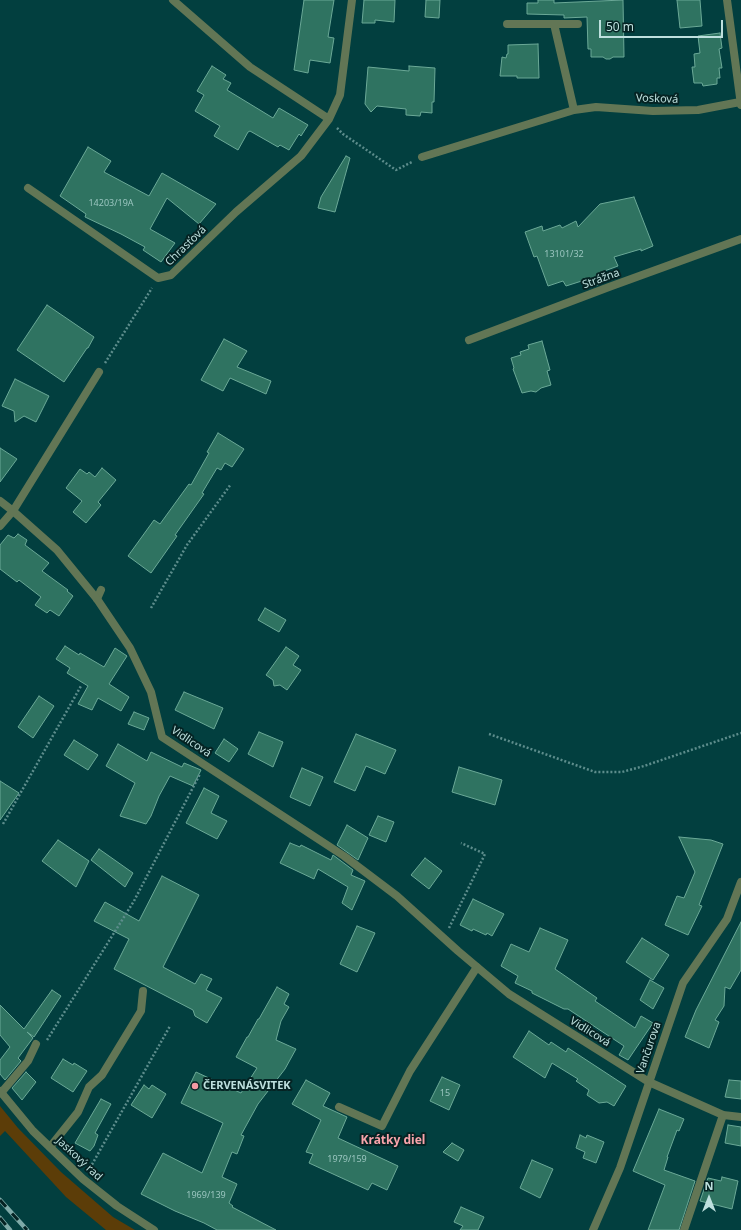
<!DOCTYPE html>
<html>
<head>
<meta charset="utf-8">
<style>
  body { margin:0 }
  #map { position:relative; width:741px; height:1230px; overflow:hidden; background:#023f3f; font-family:"Noto Sans",sans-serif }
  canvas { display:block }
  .north { position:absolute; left:689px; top:1178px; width:40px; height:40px; -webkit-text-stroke:3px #052323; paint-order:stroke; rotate:0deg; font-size:11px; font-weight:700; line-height:16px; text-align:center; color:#bee0de }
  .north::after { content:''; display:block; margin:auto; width:14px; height:18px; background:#bee0de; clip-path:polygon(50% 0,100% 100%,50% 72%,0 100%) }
  .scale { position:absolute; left:599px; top:20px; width:124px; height:18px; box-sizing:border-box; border:2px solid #bee0de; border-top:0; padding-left:5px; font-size:12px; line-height:14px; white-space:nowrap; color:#bee0de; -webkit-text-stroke:3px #052323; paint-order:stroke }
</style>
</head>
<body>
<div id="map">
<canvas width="741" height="1230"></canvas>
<div class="north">N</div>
<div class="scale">50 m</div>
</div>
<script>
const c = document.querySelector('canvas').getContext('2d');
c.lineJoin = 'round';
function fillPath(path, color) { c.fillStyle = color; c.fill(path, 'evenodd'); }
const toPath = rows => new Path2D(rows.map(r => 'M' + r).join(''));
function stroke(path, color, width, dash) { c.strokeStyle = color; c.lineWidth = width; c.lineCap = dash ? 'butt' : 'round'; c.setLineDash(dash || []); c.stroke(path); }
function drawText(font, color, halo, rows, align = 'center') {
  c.font = font + ' "Noto Sans",sans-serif'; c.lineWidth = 4; c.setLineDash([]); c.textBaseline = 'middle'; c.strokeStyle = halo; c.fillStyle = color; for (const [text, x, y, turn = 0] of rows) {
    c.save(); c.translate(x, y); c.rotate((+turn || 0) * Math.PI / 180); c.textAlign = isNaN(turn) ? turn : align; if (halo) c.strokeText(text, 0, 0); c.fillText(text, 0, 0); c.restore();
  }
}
fillPath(toPath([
  [0,1106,18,1128,61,1172,113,1217,135,1230,106,1230,66,1197,5,1131,0,1136]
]), '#5c3d08');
const building = toPath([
  [304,0,334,0,328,37,334,38,330,63,310,60,308,73,294,70,304,0],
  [364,0,395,0,394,22,375,20,375,23,362,23,364,0],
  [426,0,440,0,439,18,425,17,426,0],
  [538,0,554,0,554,3,623,0,624,57,613,57,610,59,606,59,603,57,591,57,591,49,588,49,587,17,564,18,564,15,527,14,527,3,538,3,538,0],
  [677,0,700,0,702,26,680,28,677,0],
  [720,33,722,48,719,49,722,68,719,68,720,78,717,78,717,84,703,86,702,83,694,83,692,67,695,67,694,54,700,53,698,36,720,33],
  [538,44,539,78,517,78,517,76,500,76,502,57,506,58,507,54,508,54,508,45,538,44],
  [212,66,226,75,223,79,231,83,227,90,273,118,279,108,308,125,301,136,299,134,289,150,280,145,278,147,250,131,248,132,238,150,214,136,220,126,195,111,204,95,197,91,212,66],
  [409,66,435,68,434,102,432,102,432,113,421,112,420,116,406,115,406,109,377,106,371,112,365,104,368,67,409,71,409,66],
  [88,147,111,161,104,172,149,196,162,173,216,204,199,224,167,198,150,229,175,243,161,262,143,250,145,247,121,234,85,217,86,214,60,196,88,147],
  [346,156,350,158,335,212,318,208,321,197,346,156],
  [634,197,653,246,641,251,641,249,614,257,618,266,599,273,603,283,591,287,588,279,566,286,563,281,548,286,537,256,534,257,525,232,542,226,543,231,560,225,562,228,576,221,578,227,600,204,634,197],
  [47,305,94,337,88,348,87,348,64,382,17,350,47,305],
  [224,339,247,351,237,367,271,381,266,394,230,378,223,391,201,380,224,339],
  [542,341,550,370,547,371,551,385,541,388,536,392,531,391,522,393,513,369,514,368,511,358,521,355,520,352,529,349,528,345,542,341],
  [15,379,49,396,36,422,24,416,15,422,14,411,2,406,15,379],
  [218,433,244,449,232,467,225,463,221,470,217,468,202,493,204,494,175,535,177,536,151,573,128,556,154,520,160,524,189,484,191,485,209,453,207,452,218,433],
  [0,448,17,459,0,482,0,448],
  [102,468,116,480,98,502,101,505,86,523,73,512,82,501,66,488,80,469,87,474,89,472,95,477,102,468],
  [18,534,27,540,25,545,49,563,42,571,68,590,67,591,73,596,59,616,50,610,47,613,35,605,41,597,19,580,17,582,0,569,0,545,8,535,14,538,18,534],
  [265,608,286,620,279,632,258,620,265,608],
  [65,646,79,655,80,653,104,667,115,648,127,656,109,684,129,697,121,711,98,698,92,710,78,704,88,686,67,673,70,668,56,659,65,646],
  [286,647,299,656,293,665,301,670,287,690,280,685,274,686,273,680,266,675,286,647],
  [184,692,223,708,214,729,175,710,184,692],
  [39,696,54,706,33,738,18,727,39,696],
  [134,712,149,718,144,730,128,724,134,712],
  [259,732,283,742,273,767,248,754,259,732],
  [356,734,396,750,385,774,366,766,355,791,334,782,356,734],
  [224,739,238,749,229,762,215,753,224,739],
  [74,740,98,755,88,770,64,755,74,740],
  [118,744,147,761,151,752,182,767,184,763,201,770,193,786,170,776,159,796,151,816,146,824,120,816,135,783,106,766,118,744],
  [459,767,502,780,495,805,452,792,459,767],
  [302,768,323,777,310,806,290,797,302,768],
  [0,781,19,793,0,820,0,781],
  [204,788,219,796,211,813,227,821,217,839,186,823,204,788],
  [378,816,394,822,386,842,369,835,378,816],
  [347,825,368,838,358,860,337,845,347,825],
  [679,837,711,840,723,844,699,905,702,906,688,935,665,925,677,896,684,898,695,872,679,837],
  [58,840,89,861,76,887,42,861,58,840],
  [290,843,300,847,301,845,331,860,333,855,353,870,351,875,365,881,352,910,342,903,348,887,318,869,314,879,280,863,290,843],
  [99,849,133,873,125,887,91,860,99,849],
  [425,858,442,871,429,889,411,875,425,858],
  [162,876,199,895,163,967,195,984,201,974,212,979,206,990,222,998,207,1023,195,1016,193,1010,114,969,129,939,94,921,105,902,139,921,162,876],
  [473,899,504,914,492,936,487,933,486,935,473,929,472,931,460,925,473,899],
  [741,922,741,970,730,989,725,987,724,1006,715,1020,719,1022,709,1048,685,1037,696,1010,741,922],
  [357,926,375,933,357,972,340,964,357,926],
  [540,928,568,940,555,969,597,998,595,1001,635,1028,641,1016,653,1023,628,1060,619,1055,624,1046,568,1009,564,1009,532,993,532,991,515,983,518,976,501,966,511,944,529,952,540,928],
  [642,938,669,955,653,980,626,962,642,938],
  [650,980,664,988,653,1009,640,1000,650,980],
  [277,987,289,994,284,1004,289,1007,281,1021,276,1040,296,1049,285,1069,258,1104,241,1135,244,1136,237,1154,232,1152,222,1177,237,1184,229,1203,233,1206,232,1207,276,1230,217,1230,204,1223,175,1211,141,1194,163,1153,202,1173,223,1123,181,1103,196,1072,241,1093,257,1068,236,1057,247,1037,248,1037,258,1019,259,1019,277,987],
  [52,990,61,996,34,1037,27,1032,33,1038,18,1058,21,1061,5,1080,0,1074,0,1060,10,1047,0,1035,0,1005,24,1029,52,990],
  [529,1031,549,1045,551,1042,566,1052,568,1048,626,1086,614,1106,607,1102,599,1103,587,1095,589,1090,576,1081,578,1079,552,1063,545,1078,513,1057,529,1031],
  [63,1059,73,1065,74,1063,87,1071,73,1092,51,1078,63,1059],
  [26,1072,36,1082,22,1100,12,1088,26,1072],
  [442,1077,460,1085,449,1110,430,1101,442,1077],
  [306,1080,330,1093,323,1106,347,1117,338,1138,398,1166,387,1190,372,1183,368,1190,309,1163,313,1154,306,1152,321,1120,292,1104,306,1080],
  [729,1080,741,1081,741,1099,725,1097,729,1080],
  [144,1085,149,1089,152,1085,166,1094,152,1118,131,1105,144,1085],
  [101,1099,111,1104,95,1133,98,1135,94,1146,90,1151,75,1143,101,1099],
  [659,1109,684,1119,679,1131,677,1130,667,1157,668,1157,664,1170,695,1181,679,1230,648,1230,665,1185,633,1171,659,1109],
  [728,1125,741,1127,741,1146,725,1143,728,1125],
  [580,1135,586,1138,587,1135,604,1142,596,1163,583,1158,585,1152,576,1148,580,1135],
  [452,1143,464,1150,458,1161,443,1152,452,1143],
  [532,1160,553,1169,540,1198,520,1188,532,1160],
  [722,1177,738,1181,732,1209,700,1201,708,1178,721,1181,722,1177],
  [461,1207,484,1217,478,1230,460,1230,463,1226,454,1222,461,1207]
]);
fillPath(building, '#2f7361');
stroke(building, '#6ba997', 1);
stroke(toPath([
  [337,128,343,134,396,170,412,162],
  [105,363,152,288],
  [151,608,187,545,231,484],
  [489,734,595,772,622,772,644,766,741,733],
  [3,824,81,686],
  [449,928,485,854,461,843],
  [47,1040,134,901,200,774],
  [90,1168,170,1026]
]), '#5d8d8c', 2.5, [2, 2]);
stroke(toPath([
  [97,599,101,590],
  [1,1093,28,1061,36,1044],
  [339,1107,382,1126,410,1071,477,967],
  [684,1230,723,1115]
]), '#627655', 8);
stroke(toPath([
  [173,0,250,67,329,119],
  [727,0,741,105],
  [507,24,578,24],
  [554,24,574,110],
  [422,157,574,110,596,107,653,111,698,110,740,102],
  [28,188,158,278,171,275,236,212,301,156,329,119,340,95,352,0],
  [469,340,609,287,741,239],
  [0,501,13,511,57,550,97,599,130,648,151,692,162,737,344,856,397,896,458,951,509,994,649,1082,723,1115,741,1117],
  [0,526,13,511,99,372],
  [50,1147,78,1112,89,1087,102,1075,141,1011,143,991],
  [593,1230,620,1168,683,983,727,919,741,882]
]), '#627655', 8);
stroke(toPath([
  [0,1091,33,1131,83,1179,117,1206,154,1230]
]), '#627655', 8);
const rail = toPath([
  [0,1200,27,1230],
  [0,1218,10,1230]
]);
stroke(rail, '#7eaaa8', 4.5);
stroke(rail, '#052323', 3, [9]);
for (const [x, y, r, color] of [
  [195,1086,4,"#f49aa3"]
]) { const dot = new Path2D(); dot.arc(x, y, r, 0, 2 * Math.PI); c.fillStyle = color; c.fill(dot); stroke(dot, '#052323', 1.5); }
drawText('9px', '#9ac5bf', null, [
  ["14203/19A",111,203],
  ["13101/32",564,254],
  ["15",445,1093],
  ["1979/159",347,1159],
  ["1969/139",206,1195]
]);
drawText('11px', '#bee0de', '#052323', [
  ["Vosková",657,99,2],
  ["Chrasťová",186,246,-44],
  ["Strážna",601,279,-20],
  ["Vidlicová",191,742,34],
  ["Vidlicová",590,1032,32],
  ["Vančurova",649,1048,-71],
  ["Jaskový rad",79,1159,43]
]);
drawText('bold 11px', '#bee0de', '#052323', [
  ["ČERVENÁSVITEK",203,1086]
], 'left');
drawText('bold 12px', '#f8a4ab', '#052323', [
  ["Krátky diel",393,1141]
]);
</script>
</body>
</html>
